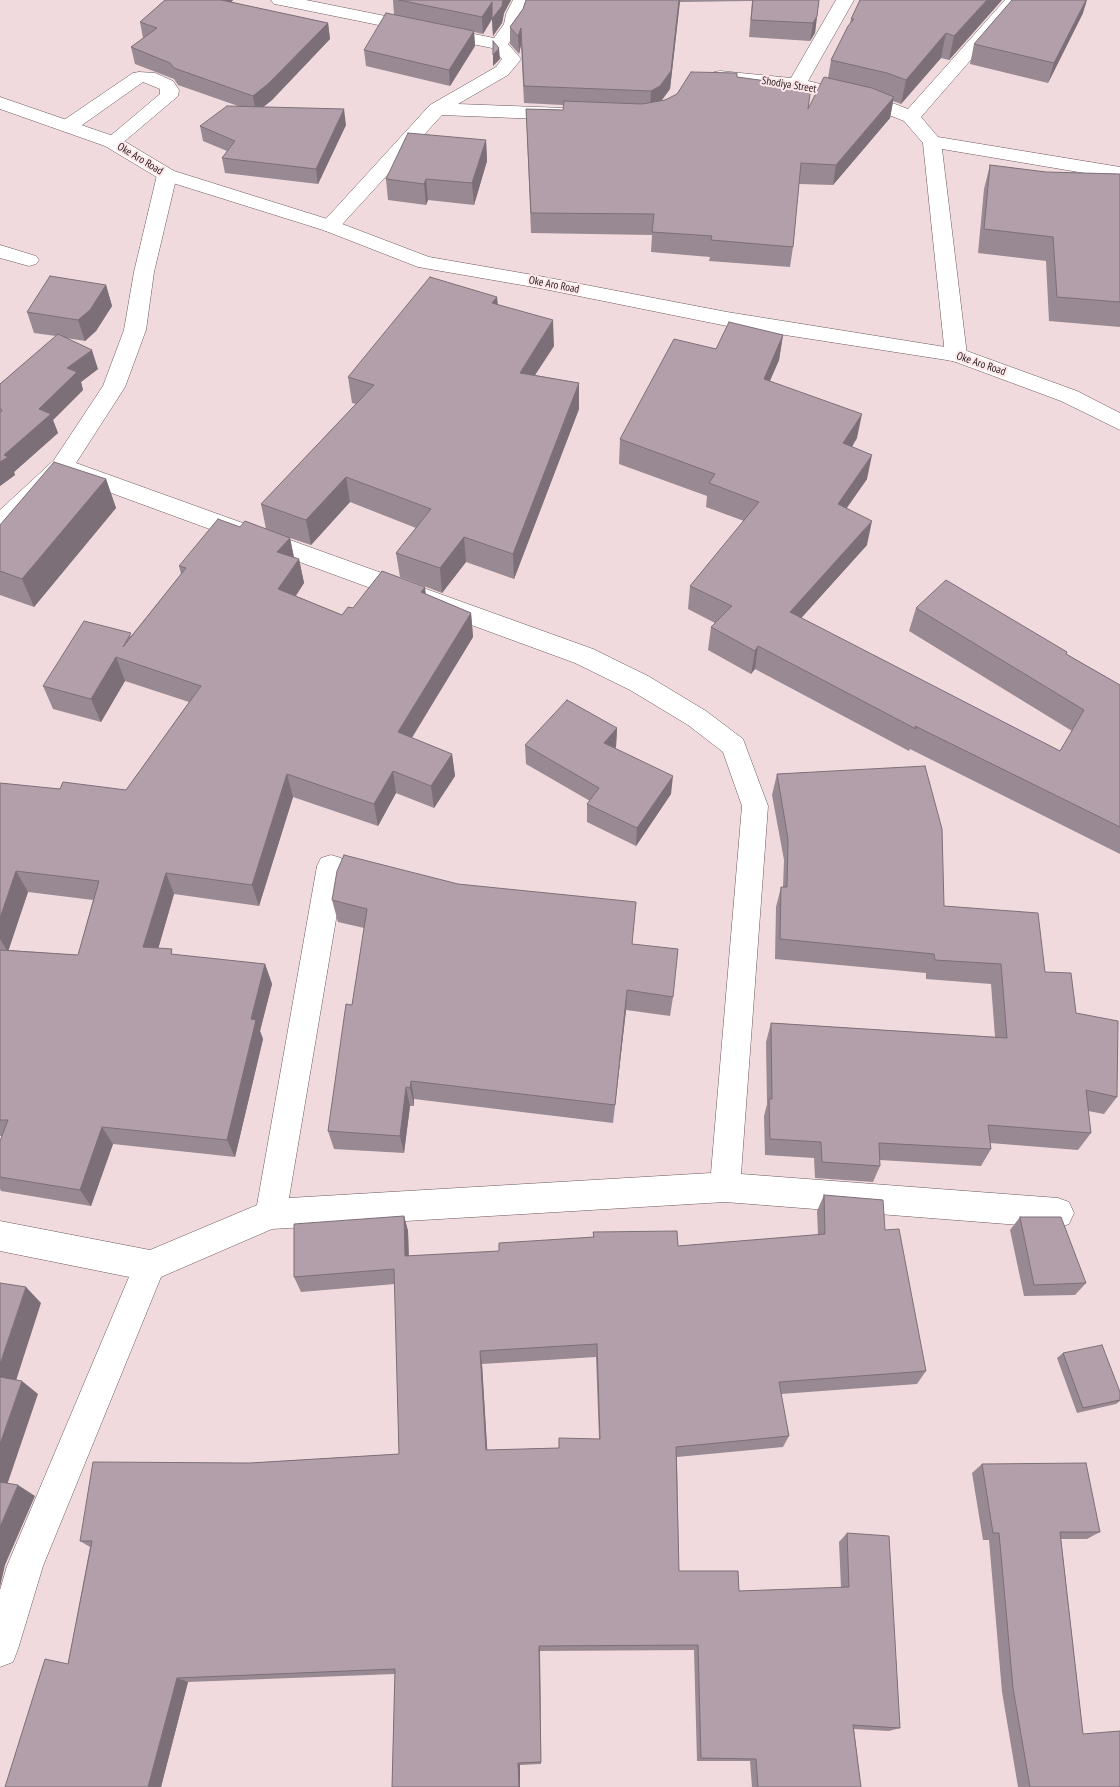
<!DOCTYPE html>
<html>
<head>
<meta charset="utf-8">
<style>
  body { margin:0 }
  canvas { display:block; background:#f1dade }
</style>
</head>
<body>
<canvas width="1120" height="1787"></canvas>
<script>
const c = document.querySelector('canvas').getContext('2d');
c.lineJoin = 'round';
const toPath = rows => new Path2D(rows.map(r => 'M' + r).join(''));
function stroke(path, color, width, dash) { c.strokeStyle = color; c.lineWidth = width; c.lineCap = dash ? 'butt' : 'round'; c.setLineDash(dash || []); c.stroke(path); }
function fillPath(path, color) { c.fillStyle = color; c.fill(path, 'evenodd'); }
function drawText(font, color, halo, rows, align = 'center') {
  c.font = font + ' "PT Sans Narrow",sans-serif'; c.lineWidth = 4; c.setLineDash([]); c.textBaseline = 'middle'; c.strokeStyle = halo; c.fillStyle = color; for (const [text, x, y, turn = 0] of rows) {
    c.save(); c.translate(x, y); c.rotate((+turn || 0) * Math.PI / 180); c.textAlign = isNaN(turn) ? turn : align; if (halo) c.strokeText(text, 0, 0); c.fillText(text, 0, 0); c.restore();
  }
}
const minor = toPath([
  [271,0,306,0,494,38,504,24,506,14,513,0,531,0,524,14,522,25,508,44,521,59,518,63,508,75,458,104,564,108,571,110,573,114,571,118,564,120,442,115,337,230,330,232,323,230,320,226,323,222,430,105,496,67,502,59,492,48,280,5,274,4,271,0],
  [836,0,854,0,808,81,882,99,908,109,1005,0,1023,0,921,117,938,137,1120,167,1120,179,942,149,967,355,964,360,956,362,948,360,945,355,923,143,904,121,869,107,797,89,720,81,714,80,711,76,714,72,720,71,791,78,836,0],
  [139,72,155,73,173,81,179,90,178,96,119,146,112,148,105,146,103,142,160,94,160,89,143,82,75,130,68,132,61,130,59,126,61,122,133,73,139,72],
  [167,169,174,171,177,175,154,272,146,330,125,387,76,463,593,649,648,676,706,711,743,739,768,806,741,1174,1058,1198,1069,1202,1074,1213,1069,1224,1058,1228,725,1202,272,1229,161,1277,43,1566,18,1649,13,1662,0,1667,0,1590,7,1566,129,1277,0,1251,0,1221,150,1250,257,1205,317,866,321,858,331,855,341,858,345,866,289,1198,711,1173,742,806,723,752,688,725,630,690,575,663,65,476,8,529,0,531,0,510,54,460,103,386,124,330,134,272,157,175,160,171,167,169],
  [0,245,36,256,39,260,36,264,29,266,0,258,0,245]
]);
const major = toPath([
  [0,97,119,138,174,171,337,222,429,257,539,276,727,312,964,350,1077,391,1120,413,1120,430,1061,401,953,361,727,326,539,288,418,267,323,230,160,179,105,146,0,109,0,97]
]);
stroke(minor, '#6c595c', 1);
stroke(major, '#6c595c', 1);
fillPath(minor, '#fff');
fillPath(major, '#fff');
fillPath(toPath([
  [165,0,233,0,231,2,328,23,330,39,272,100,263,107,346,125,318,184,225,173,222,158,227,151,203,141,200,126,238,106,178,85,174,79,135,64,131,47,143,38,140,22],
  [393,0,511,0,504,13,502,23,493,36,492,19,483,34,474,32,475,46,450,86,366,66,364,50,394,15],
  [526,0,819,0,815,33,810,41,749,37,752,1,680,2,670,89,661,101,737,77,808,109,828,78,831,60,850,23,851,19,1002,0,949,60,941,58,901,104,893,101,890,118,833,185,799,184,793,247,790,267,709,261,710,257,651,252,652,235,531,233,526,109,563,110,563,105,524,103,521,45,519,54,510,44,510,27,523,9],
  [1083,13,1048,83,970,64,974,44],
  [486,140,487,161,474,205,428,200,426,205,388,200,386,179],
  [990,165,1046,172,1120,174,1120,327,1049,321,1046,261,978,253,984,189],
  [106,285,112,306,96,331,85,341,66,338,98,369,81,382,83,390,53,420,58,433,14,472,15,475,0,486,0,384,56,336,34,333,27,312],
  [497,297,498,305,554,346,535,375,579,383,579,409,514,579,466,562,442,593,400,577,396,553,416,528,350,502,311,545,290,538,294,558,299,559,304,583,296,596,342,615,353,608,426,594,471,613,473,637,412,738,452,754,455,776,434,808,396,793,378,826,293,797,259,906,174,894,158,948,174,955,265,964,272,984,260,1031,263,1039,235,1157,113,1144,91,1206,1,1191,0,1189,0,1141,2,1136,0,1136,0,783,60,789,126,790,189,702,125,681,101,722,53,709,43,686,132,635,181,574,179,566,240,527,266,529,261,504,356,404,352,403,348,377],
  [28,892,93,900,78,955,8,950],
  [783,335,779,360,770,381,857,438,852,447,867,479,846,508,867,545,801,618,1060,751,1072,731,909,631,916,608,1067,652,1066,654,1120,685,1120,854,910,749,909,751,755,669,751,674,708,650,711,627,715,623,688,609,690,586,744,521,706,507,707,496,619,464,620,439,716,349],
  [106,479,116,508,34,607,0,595,0,525],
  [617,728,616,747,615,748,671,794,636,846,587,822,587,804,590,801,526,764,525,745],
  [777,774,944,906,1045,972,1076,1013,1117,1097,1104,1114,1088,1111,1091,1133,1078,1150,990,1143,991,1149,981,1166,880,1160,880,1166,873,1182,815,1178,814,1158,765,1155,764,1116,767,1104,766,1042,771,1023,995,1037,991,984,926,979,926,973,775,959,776,907,781,887,783,887,784,860,772,795],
  [332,900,632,944,673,997,670,1016,626,1010,613,1123,414,1099,414,1106,410,1106,404,1153,334,1149,328,1131,352,1005,364,928,338,922],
  [824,1195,885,1230,926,1371,917,1384,781,1394,789,1436,783,1447,677,1457,679,1571,739,1591,841,1588,839,1542,847,1533,900,1728,889,1731,854,1729,861,1787,752,1787,750,1761,697,1761,694,1650,540,1651,541,1764,520,1765,520,1787,392,1787,395,1674,188,1682,161,1787,68,1664,90,1547,80,1541,250,1463,399,1454,395,1284,301,1292,294,1277,404,1216,408,1231,409,1256,499,1251,593,1237,593,1232,678,1246,818,1235,817,1211],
  [596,1357,599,1439,559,1448,487,1450,482,1364],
  [1020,1217,1086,1283,1075,1295,1024,1296,1010,1230],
  [1063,1353,1120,1392,1120,1401,1116,1404,1077,1413,1057,1358],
  [982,1464,1100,1532,1087,1539,1061,1539,1083,1734,1120,1787,1018,1787,1002,1692,989,1540,983,1540,972,1473]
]), '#998992');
fillPath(toPath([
  [217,0,233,0,220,16],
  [503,0,511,0,504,13,502,23,493,36,492,19,483,34,482,17,492,2],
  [679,0,680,0,670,89,659,104,650,108,651,91],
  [987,0,1002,0,949,60,954,36],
  [1086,0,1087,0,1083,13,1048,83,1054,63],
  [817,16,815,33,810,41,813,23],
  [328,23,330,39,272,100,256,113,253,96],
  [521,28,521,45,519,54,518,36],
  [474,31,475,46,450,86,449,70],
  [946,33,941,58,901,104,906,80],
  [499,48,500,59,493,66,493,55],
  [894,97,890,118,833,185,836,165],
  [344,109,346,125,318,184,316,169],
  [486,140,487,161,474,205,472,183],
  [426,179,428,200,426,205,424,184],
  [106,285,112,306,96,331,85,341,78,320],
  [497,297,498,323,492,303],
  [553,320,554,346,520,398,520,373],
  [783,335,779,360,760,403,764,379],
  [92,350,98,369,81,382,83,390,53,420,58,433,14,472,15,475,0,486,0,462,4,455,39,409,67,368],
  [579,383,579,409,514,579,513,554],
  [862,414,857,438,838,468,843,443],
  [872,455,867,479,833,528,838,504],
  [346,477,350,502,311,545,306,520],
  [106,479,116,508,34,607,22,579],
  [872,521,867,545,786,635,790,612],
  [464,537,466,562,442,593,440,568],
  [290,538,295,562,277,552],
  [299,559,304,583,284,613,278,589],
  [425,587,428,611,421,592],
  [471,613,473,637,401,755,398,732],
  [758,646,755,669,751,674,755,651],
  [116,657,125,681,101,722,91,699],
  [617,728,616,747,603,762,604,743],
  [452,754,455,776,434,808,431,786],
  [393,771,396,793,378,826,374,804],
  [287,774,293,797,259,906,252,885],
  [673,776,671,794,636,846,637,828],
  [16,871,28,892,8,952,0,939,0,918],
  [166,873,174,894,153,967,143,947],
  [265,964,272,984,260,1031,263,1039,235,1157,227,1140,251,1019],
  [627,990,626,1010,613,1123,615,1105],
  [411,1081,414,1099,414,1106,410,1088],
  [406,1087,410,1106,404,1153,400,1136],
  [102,1127,113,1144,91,1206,80,1190],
  [404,1216,408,1231,409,1271,405,1256],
  [26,1287,41,1303,13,1390,0,1379,0,1364],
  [480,1351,482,1364,488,1461,486,1450],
  [22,1381,38,1394,5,1491,0,1488,0,1444],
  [18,1485,35,1496,5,1565,0,1587,0,1527],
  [539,1646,540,1651,541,1764,541,1762],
  [177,1678,188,1682,161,1787,148,1787],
  [518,1763,520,1765,520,1787,519,1787]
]), '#7d6f77');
const building = toPath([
  [165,0,221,0,328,23,269,83,253,96,174,68,170,63,131,47,157,28,140,22,165,0],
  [399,0,503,0,502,6,492,19,492,2,482,17,399,0],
  [526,0,679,0,671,71,660,86,651,91,524,86,521,28,518,36,510,27,523,9,526,0],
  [753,0,819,0,817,16,813,23,751,20,753,0],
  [860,0,987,0,954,36,946,33,906,80,887,73,831,60,848,26,854,19,851,19,860,0],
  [1012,0,1086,0,1054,63,974,44,1012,0],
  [386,13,474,31,449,70,364,50,386,13],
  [493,41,499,48,493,55,493,41],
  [691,72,737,73,737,77,811,87,808,109,824,77,872,88,894,97,836,165,801,163,793,247,711,240,712,236,652,232,654,214,531,213,526,109,563,110,564,101,642,104,665,100,677,94,691,72],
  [227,106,344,109,316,169,222,158,235,141,200,126,227,106],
  [408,133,486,140,472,183,426,179,424,184,386,179,408,133],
  [990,165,1046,172,1120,174,1120,302,1057,297,1053,237,984,229,990,165],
  [50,276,106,285,90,310,78,320,27,312,50,276],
  [430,277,497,297,492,303,553,320,520,373,579,383,513,554,464,537,440,568,396,553,431,509,346,477,306,520,261,504,374,385,348,377,430,277],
  [729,322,783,335,764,379,862,414,843,443,872,455,838,504,872,521,790,612,1060,751,1084,710,916,608,946,580,1067,652,1066,654,1120,685,1120,827,915,726,916,729,758,646,755,651,711,627,732,606,690,586,759,502,709,483,715,474,620,439,674,339,716,349,729,322],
  [58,334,92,350,67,368,77,372,39,409,51,414,4,455,8,457,0,462,0,412,2,411,0,408,0,384,58,334],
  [54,462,106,479,22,579,0,571,0,525,54,462],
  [218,519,240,527,245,521,290,538,277,552,299,559,278,589,342,615,348,607,353,608,382,571,425,587,421,592,471,613,398,732,452,754,431,786,393,771,374,804,287,774,252,885,166,873,143,947,172,949,171,954,265,964,251,1019,256,1020,227,1140,102,1127,80,1190,0,1177,0,1141,8,1120,0,1120,0,950,78,955,99,881,16,871,0,918,0,783,60,789,63,782,126,790,201,686,116,657,91,699,43,686,84,621,131,633,123,647,186,568,179,566,218,519],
  [567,700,617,728,604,743,673,776,637,828,587,804,599,788,525,745,567,700],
  [925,766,942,829,944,906,1038,913,1045,972,1071,973,1076,1013,1118,1021,1117,1097,1086,1090,1091,1133,988,1125,991,1149,879,1143,880,1166,822,1162,821,1142,770,1139,769,1099,772,1099,771,1023,1007,1038,1001,964,935,960,934,954,780,939,781,887,787,887,788,839,777,774,925,766],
  [344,855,458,884,636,902,632,944,678,949,673,997,627,990,615,1105,411,1081,410,1088,406,1087,400,1136,328,1131,346,1004,352,1005,367,909,332,900,337,871,344,855],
  [824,1195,883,1200,885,1230,899,1229,926,1371,779,1382,789,1436,676,1447,679,1571,738,1571,739,1591,849,1587,847,1533,889,1536,900,1728,853,1725,861,1787,758,1787,756,1759,701,1758,698,1645,539,1646,541,1762,518,1763,519,1787,392,1787,395,1669,177,1678,148,1787,5,1787,45,1659,68,1664,92,1541,80,1541,93,1462,250,1463,399,1454,394,1269,294,1277,294,1224,404,1216,405,1256,499,1251,499,1243,594,1237,593,1232,677,1231,678,1246,825,1234,824,1195],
  [597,1344,600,1439,559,1438,559,1448,486,1450,480,1351,597,1344],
  [1020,1217,1061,1217,1086,1283,1034,1285,1020,1217],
  [0,1283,26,1287,0,1364,0,1283],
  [1102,1345,1120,1392,1120,1400,1083,1408,1063,1353,1102,1345],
  [0,1377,22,1381,0,1444,0,1377],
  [1086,1463,1100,1532,1060,1532,1083,1734,1120,1731,1120,1787,1030,1787,1013,1688,999,1533,993,1533,982,1464,1086,1463],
  [0,1482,18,1485,0,1527,0,1482]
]);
fillPath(building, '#b29faa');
stroke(building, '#7d6f77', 1);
drawText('11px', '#2a2223', '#ffe8eb', [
  ["Shodiya Street",789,85,9],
  ["Oke Aro Road",140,159,31],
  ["Oke Aro Road",554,285,11],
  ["Oke Aro Road",981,364,19]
]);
</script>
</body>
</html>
